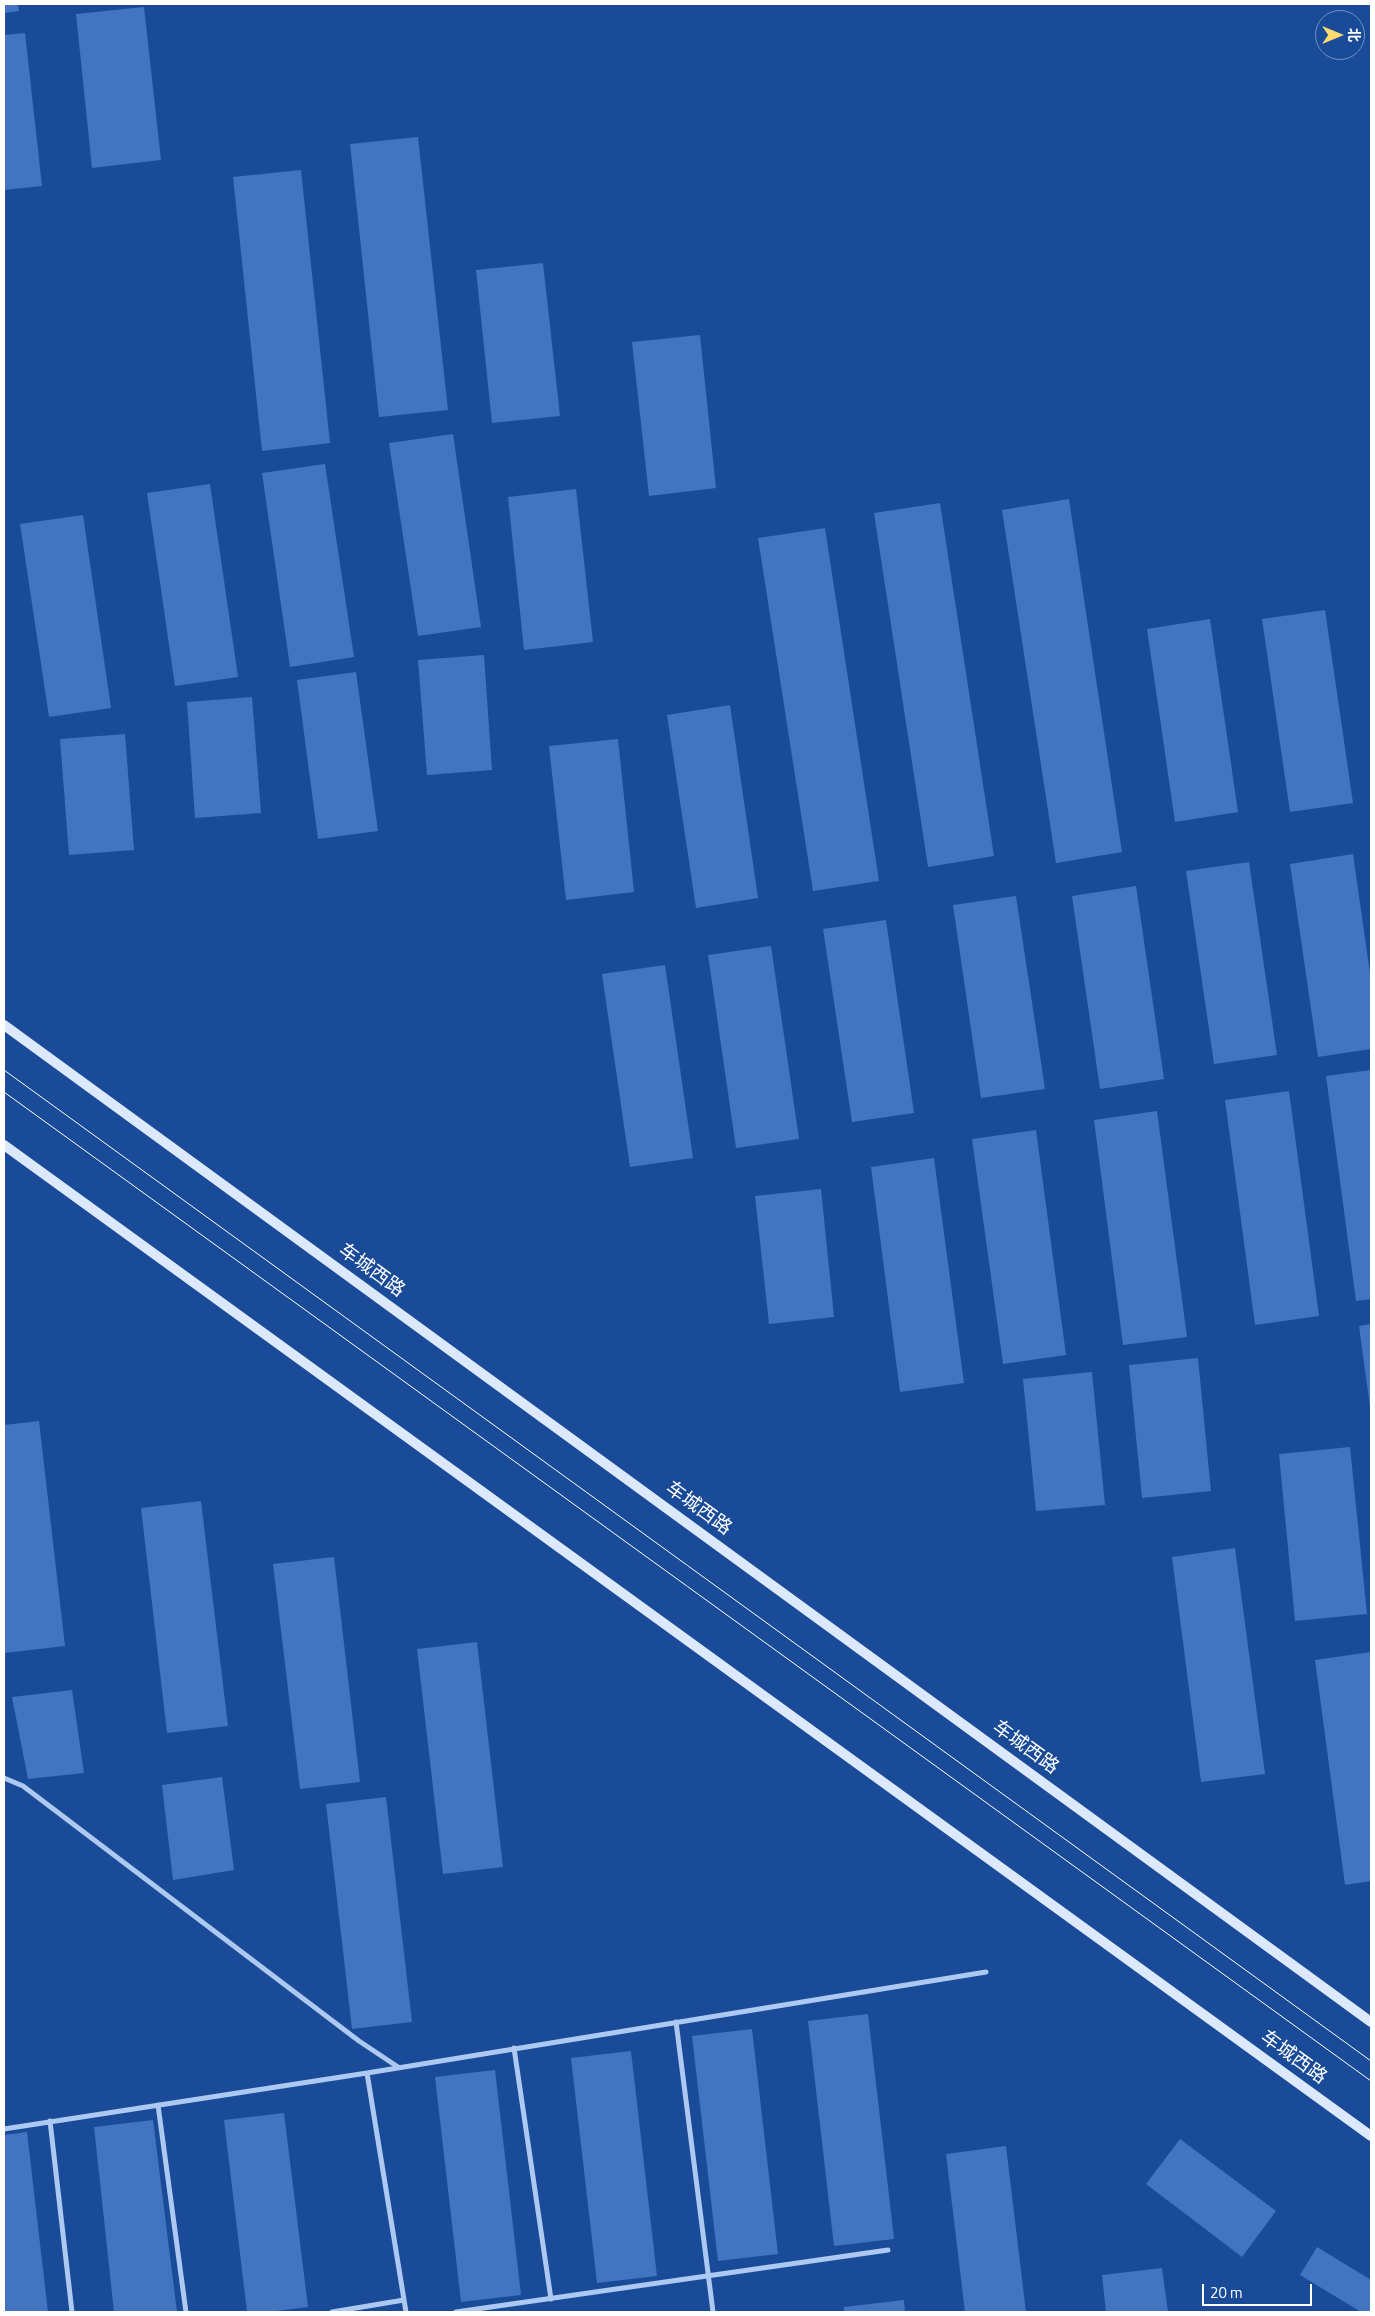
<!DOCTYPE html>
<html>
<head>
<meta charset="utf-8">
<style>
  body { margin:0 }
  #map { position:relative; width:1375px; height:2316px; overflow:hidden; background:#194b98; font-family:"Titillium Web","Noto Sans SC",sans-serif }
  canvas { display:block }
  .frame { position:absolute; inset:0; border:5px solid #fff; pointer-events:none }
  .north { position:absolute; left:1315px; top:10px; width:50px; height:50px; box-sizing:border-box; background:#194b98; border:1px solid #7593c1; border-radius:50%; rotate:90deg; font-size:14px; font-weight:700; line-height:20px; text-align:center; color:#fff }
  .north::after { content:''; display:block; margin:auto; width:18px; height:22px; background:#ffdb6d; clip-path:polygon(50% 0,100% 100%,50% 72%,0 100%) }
  .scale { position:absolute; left:1202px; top:2284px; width:110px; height:22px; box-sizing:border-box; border:2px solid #fff; border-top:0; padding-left:6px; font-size:15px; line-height:18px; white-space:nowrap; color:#fff; -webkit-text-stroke:4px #194b98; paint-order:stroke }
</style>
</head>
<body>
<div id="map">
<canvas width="1375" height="2316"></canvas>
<div class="frame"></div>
<div class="north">北</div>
<div class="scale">20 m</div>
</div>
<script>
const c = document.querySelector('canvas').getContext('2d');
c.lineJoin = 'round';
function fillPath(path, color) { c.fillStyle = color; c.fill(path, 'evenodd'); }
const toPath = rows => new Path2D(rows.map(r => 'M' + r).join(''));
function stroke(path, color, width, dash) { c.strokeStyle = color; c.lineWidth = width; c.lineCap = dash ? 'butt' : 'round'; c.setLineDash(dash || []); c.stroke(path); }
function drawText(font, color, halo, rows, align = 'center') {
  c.font = font + ' "Titillium Web","Noto Sans SC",sans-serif'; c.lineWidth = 4; c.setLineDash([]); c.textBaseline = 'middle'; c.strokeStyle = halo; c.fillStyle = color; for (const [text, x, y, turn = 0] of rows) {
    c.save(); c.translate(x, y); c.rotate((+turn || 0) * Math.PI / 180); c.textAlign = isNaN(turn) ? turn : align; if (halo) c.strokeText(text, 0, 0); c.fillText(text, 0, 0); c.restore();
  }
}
fillPath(toPath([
  [4,4,18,4,19,11,4,13],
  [144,7,161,160,92,168,76,14],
  [25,33,42,186,4,190,4,35],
  [418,137,448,410,379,417,350,144],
  [301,170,330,443,262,451,233,177],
  [543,263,560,416,492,423,476,270],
  [700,335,716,488,649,496,632,342],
  [453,434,481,627,418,636,389,443],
  [325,464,354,657,290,667,262,473],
  [210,484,238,677,175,686,147,493],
  [576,489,593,642,524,650,508,497],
  [1069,499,1122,852,1056,863,1002,510],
  [940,503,994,856,928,867,874,513],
  [83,515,111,708,49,717,20,524],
  [825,528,879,881,813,891,758,538],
  [1325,610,1353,803,1290,812,1262,619],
  [1210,619,1238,812,1175,822,1147,629],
  [484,655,492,770,427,775,418,660],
  [356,672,378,831,318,839,297,680],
  [252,697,261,813,195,818,187,702],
  [730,705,758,898,696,908,667,715],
  [125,734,134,850,69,855,60,739],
  [618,739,634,892,566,900,549,746],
  [1353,854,1371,980,1371,1049,1318,1057,1290,864],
  [1249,862,1277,1055,1214,1064,1186,871],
  [1136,886,1164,1079,1100,1089,1072,896],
  [1016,896,1045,1089,981,1098,953,905],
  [886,920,914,1113,852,1122,823,929],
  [771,946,799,1139,736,1148,708,955],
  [665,965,693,1158,630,1167,602,974],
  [1371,1070,1371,1299,1356,1301,1326,1076],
  [1289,1091,1319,1316,1255,1325,1225,1100],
  [1157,1111,1187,1337,1123,1345,1094,1120],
  [1036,1130,1066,1355,1003,1364,972,1139],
  [934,1158,964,1383,900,1392,871,1167],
  [821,1189,834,1317,769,1324,755,1196],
  [1371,1324,1371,1407,1370,1407,1359,1326],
  [1198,1358,1211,1491,1142,1498,1129,1365],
  [1092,1372,1105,1505,1036,1511,1023,1379],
  [39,1421,65,1646,5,1653,4,1425],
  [1350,1447,1367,1614,1295,1621,1279,1454],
  [201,1501,228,1726,167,1733,141,1508],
  [1235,1548,1265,1774,1201,1782,1172,1557],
  [334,1557,360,1782,300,1789,273,1564],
  [477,1642,503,1867,443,1874,417,1649],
  [1371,1652,1371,1881,1345,1885,1315,1660],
  [72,1690,84,1773,28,1779,12,1697],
  [222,1777,234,1870,173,1880,162,1785],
  [386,1797,412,2022,352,2029,326,1804],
  [868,2014,894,2239,834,2246,808,2021],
  [752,2029,778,2254,718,2261,692,2036],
  [631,2051,657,2276,597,2283,571,2058],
  [495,2070,521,2295,461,2302,435,2077],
  [284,2113,308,2307,268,2312,247,2312,224,2120],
  [153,2120,177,2312,114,2312,94,2127],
  [27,2132,48,2312,4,2312,4,2135],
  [1180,2139,1276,2211,1242,2257,1146,2184],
  [1006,2146,1026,2312,965,2312,946,2154],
  [1317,2247,1371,2280,1371,2312,1361,2312,1300,2275],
  [1162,2268,1168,2312,1106,2312,1102,2275],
  [904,2300,905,2312,844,2312,844,2307]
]), '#4274bf');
stroke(toPath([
  [4,1778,23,1786,359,2041,398,2067],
  [676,2022,713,2312],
  [514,2048,551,2299],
  [367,2073,406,2312],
  [158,2105,186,2312],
  [50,2121,72,2312],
  [4,2129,367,2073,986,1972],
  [332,2312,404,2300],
  [456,2312,888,2250]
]), '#adc9f1', 5);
stroke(toPath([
  [4,1025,1371,2022],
  [4,1145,1371,2136]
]), '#dce8fc', 10);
stroke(toPath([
  [4,1070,1371,2061],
  [4,1092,1371,2081]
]), '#fff', 1);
drawText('19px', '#fff', '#194b98', [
  ["车城西路",371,1271,36],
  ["车城西路",698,1509,36],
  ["车城西路",1025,1748,36],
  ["车城西路",1293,2058,36]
]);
</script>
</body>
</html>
